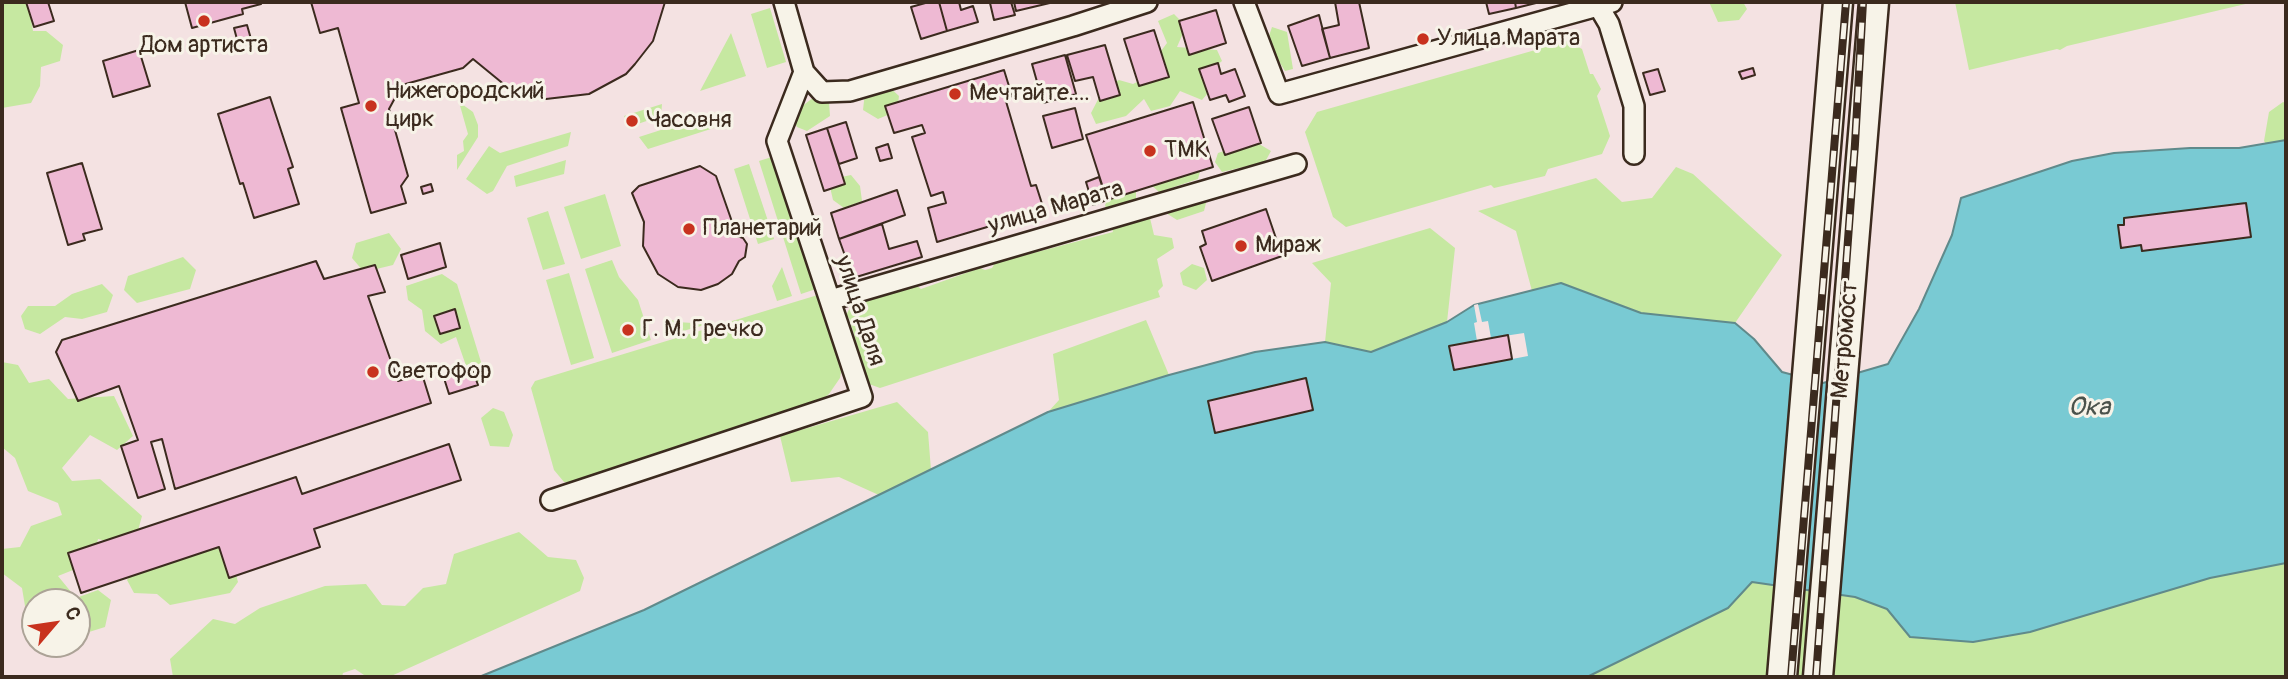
<!DOCTYPE html>
<html>
<head>
<meta charset="utf-8">
<style>
  body { margin:0 }
  #map { position:relative; width:2288px; height:679px; overflow:hidden; background:#f4e2e2; font-family:Pangolin,sans-serif }
  canvas { display:block }
  .frame { position:absolute; inset:0; border:4px solid #3b2a1e; pointer-events:none }
  .north { position:absolute; left:21px; top:588px; width:70px; height:70px; box-sizing:border-box; background:#f7f3e8; border:2px solid #aca397; border-radius:50%; rotate:61deg; font-size:19px; font-weight:700; line-height:28px; text-align:center; color:#3b2a1e }
  .north::after { content:''; display:block; margin:auto; width:24px; height:32px; background:#c8321e; clip-path:polygon(50% 0,100% 100%,50% 72%,0 100%) }
</style>
</head>
<body>
<div id="map">
<canvas width="2288" height="679"></canvas>
<div class="frame"></div>
<div class="north">С</div>
</div>
<script>
const c = document.querySelector('canvas').getContext('2d');
c.lineJoin = 'round';
function fillPath(path, color) { c.fillStyle = color; c.fill(path, 'evenodd'); }
const toPath = rows => new Path2D(rows.map(r => 'M' + r).join(''));
function stroke(path, color, width, dash) { c.strokeStyle = color; c.lineWidth = width; c.lineCap = dash ? 'butt' : 'round'; c.setLineDash(dash || []); c.stroke(path); }
function drawText(font, color, halo, rows, align = 'center') {
  c.font = font + ' Pangolin,sans-serif'; c.lineWidth = 6; c.setLineDash([]); c.textBaseline = 'middle'; c.strokeStyle = halo; c.fillStyle = color; for (const [text, x, y, turn = 0] of rows) {
    c.save(); c.translate(x, y); c.rotate((+turn || 0) * Math.PI / 180); c.textAlign = isNaN(turn) ? turn : align; if (halo) c.strokeText(text, 0, 0); c.fillText(text, 0, 0); c.restore();
  }
}
fillPath(toPath([
  [2,2,28,2,33,31,46,31,63,45,60,61,41,67,40,86,31,103,2,108],
  [1709,2,1743,2,1747,9,1739,20,1718,22],
  [1955,2,2254,2,2067,46,2060,50,2057,49,1969,70],
  [770,8,786,62,767,68,751,14],
  [1174,14,1186,26,1177,47,1217,50,1222,61,1210,71,1214,86,1202,100,1180,91,1170,106,1151,111,1144,99,1126,116,1096,124,1091,113,1104,88,1119,80,1133,84,1153,74,1155,59,1167,43,1158,21],
  [1272,27,1287,32,1293,69,1285,71,1267,42],
  [731,33,746,76,700,91],
  [1567,41,1582,49,1590,74,1593,74,1601,89,1597,96,1610,136,1602,154,1548,169,1545,176,1494,188,1491,185,1346,227,1333,217,1305,132,1317,112],
  [887,85,899,96,897,111,878,119,863,110,865,92],
  [814,97,829,102,830,116,807,131,797,127,791,115],
  [459,102,473,112,478,125,478,137,457,170,457,155,464,151,463,141,468,134],
  [2283,102,2286,103,2286,162,2280,163,2264,141,2269,112],
  [662,104,661,116,629,127,624,116],
  [717,112,714,128,648,149,639,137],
  [571,132,568,146,507,166,493,191,487,194,466,179,489,146,500,153],
  [1254,141,1271,151,1265,162,1222,172,1215,162,1218,153],
  [775,156,819,288,801,294,759,161],
  [566,160,564,174,516,187,514,176],
  [749,164,774,239,758,244,734,169],
  [1676,167,1693,174,1782,255,1735,323,1641,313,1561,283,1532,291,1516,231,1478,211,1596,178,1622,202,1652,198],
  [1201,168,1198,179,1159,192,1149,183],
  [851,175,860,186,862,201,844,208,833,200,830,187,837,178],
  [1129,181,1136,192,1136,206,1150,218,1154,235,1172,238,1174,248,1157,259,1163,286,1158,291,1160,297,880,388,869,384,849,318,846,316,851,305,917,286,921,289,980,268,985,270,992,268,995,263,1113,232,1105,205,1117,184],
  [605,194,621,246,581,259,564,207],
  [1207,199,1204,211,1177,220,1166,213,1169,206],
  [548,211,565,264,543,270,527,218],
  [1430,228,1455,248,1447,322,1371,352,1325,342,1331,283,1312,263],
  [389,233,401,249,393,265,364,272,352,258,356,243],
  [183,257,196,270,190,289,137,303,124,290,128,276],
  [612,260,619,277,638,300,651,340,612,353,585,269],
  [1192,264,1204,268,1207,280,1196,290,1183,285,1180,273],
  [782,267,792,296,777,301,772,286],
  [569,273,594,358,571,365,546,280],
  [442,274,457,284,485,375,479,382,471,380,456,337,441,344,425,331,422,310,408,300,406,286],
  [102,284,113,295,107,312,82,319,65,317,40,334,25,329,21,316,28,306,55,306,72,294],
  [821,294,843,361,840,378,829,394,819,402,576,483,564,482,554,470,531,388,535,381],
  [664,317,677,322,708,324,669,335],
  [1146,320,1169,375,1048,412,1059,400,1053,354],
  [2,362,18,365,29,383,49,379,68,399,114,396,133,436,117,450,90,435,62,468,72,481,100,479,142,516,136,538,116,543,98,539,93,562,58,576,76,598,98,590,111,600,105,627,89,632,77,623,77,602,35,602,35,621,27,618,22,588,2,573,2,549,20,547,31,526,62,515,58,503,28,491,15,458,2,447],
  [897,402,928,432,931,470,881,496,839,477,791,482,780,436],
  [493,408,504,412,513,435,509,447,490,446,481,418],
  [519,532,548,557,576,560,584,578,580,591,389,677,367,677,355,669,343,673,342,677,173,677,170,659,213,619,235,624,260,608,325,586,366,584,382,605,405,606,423,588,446,584,454,554],
  [207,540,231,557,238,582,230,593,170,605,157,594,134,593,127,580,153,548],
  [2286,563,2286,677,1587,677,1728,608,1752,582,1855,597,1887,609,1910,637,1973,642,2030,632,2210,578]
]), '#c6e8a1');
const water = toPath([
  [2286,140,2286,563,2210,578,2030,632,1973,642,1910,637,1887,609,1855,597,1752,582,1728,608,1587,677,479,677,644,610,1048,412,1169,375,1255,352,1325,342,1371,352,1447,322,1474,305,1561,283,1641,313,1735,323,1754,339,1782,372,1823,383,1888,364,1919,309,1952,235,1961,198,2072,161,2114,153,2190,148,2239,148,2286,140]
]);
fillPath(water, '#79cad3');
stroke(water, '#608a8b', 2);
fillPath(toPath([
  [1478,304,1482,322,1488,321,1491,338,1524,333,1528,356,1454,370,1449,346,1477,341,1474,323,1477,322,1474,305]
]), '#f4e2e2');
const building = toPath([
  [26,2,48,2,54,21,34,27,26,2],
  [185,2,261,2,261,4,242,9,243,14,192,28,185,2],
  [311,2,665,2,653,41,635,64,626,74,589,94,546,99,506,86,473,59,463,68,402,85,389,109,408,176,401,186,406,203,371,213,341,108,359,103,338,28,320,33,311,2],
  [929,2,939,2,947,31,921,39,911,7,929,2],
  [939,2,959,2,961,10,973,6,978,22,947,31,939,2],
  [995,2,1011,2,1015,15,994,20,990,3,995,2],
  [1014,2,1054,2,1016,11,1014,2],
  [1335,2,1359,2,1369,48,1330,58,1322,29,1339,25,1335,2],
  [1486,2,1515,2,1516,8,1489,14,1486,2],
  [1515,2,1540,2,1516,8,1515,2],
  [1216,10,1226,43,1189,55,1179,21,1216,10],
  [1319,15,1330,58,1302,66,1288,26,1319,15],
  [247,25,251,39,238,43,234,28,247,25],
  [1154,30,1169,77,1139,86,1124,39,1154,30],
  [1105,45,1120,95,1100,101,1093,77,1075,81,1067,55,1105,45],
  [139,50,150,86,113,97,103,61,139,50],
  [1065,55,1076,94,1043,103,1032,64,1065,55],
  [1218,63,1221,74,1235,69,1245,96,1229,102,1226,95,1210,100,1199,69,1218,63],
  [1753,68,1755,75,1742,79,1739,72,1753,68],
  [1658,69,1665,91,1650,95,1643,73,1658,69],
  [1004,70,1012,96,1005,98,1031,186,1036,185,1044,210,937,242,928,208,946,203,943,192,931,196,912,137,925,133,922,125,894,133,885,106,1004,70],
  [270,97,293,167,288,169,299,204,254,218,243,183,240,184,218,114,270,97],
  [1193,102,1213,167,1107,200,1086,135,1193,102],
  [1249,107,1261,143,1225,155,1212,119,1249,107],
  [1075,108,1083,139,1052,148,1043,116,1075,108],
  '627.5 120a4.5 4.5 0 1 1 9 0a4.5 4.5 0 1 1-9 0Z',
  [846,122,857,158,839,164,827,128,846,122],
  [827,128,845,184,824,191,806,135,827,128],
  [888,144,892,158,880,161,876,148,888,144],
  [82,163,102,229,83,234,85,240,68,245,47,173,82,163],
  [700,166,716,176,737,236,743,238,747,244,745,257,739,261,732,274,718,284,701,290,678,287,658,274,643,246,644,222,632,193,639,186,700,166],
  [1099,177,1107,200,1093,205,1086,182,1099,177],
  [431,184,433,191,423,194,421,187,431,184],
  [897,190,905,215,839,239,831,213,897,190],
  [2246,203,2251,237,2142,251,2141,245,2121,248,2118,225,2124,225,2124,218,2246,203],
  [1266,209,1282,256,1212,281,1200,247,1206,244,1202,231,1266,209],
  [882,224,889,249,917,241,922,257,853,278,839,239,882,224],
  [440,243,446,267,408,279,401,255,440,243],
  [316,261,324,279,375,265,385,292,368,296,398,381,422,374,431,403,175,489,162,439,151,442,165,489,138,498,121,446,138,440,119,386,78,401,56,352,62,340,316,261],
  [455,309,460,328,440,334,434,316,455,309],
  [1508,335,1512,359,1454,370,1449,346,1508,335],
  [471,366,478,385,449,394,443,375,471,366],
  [1306,378,1313,410,1215,433,1208,401,1306,378],
  [449,444,461,480,314,529,320,547,229,578,219,547,81,593,68,553,296,477,302,494,449,444]
]);
fillPath(building, '#eeb9d3');
stroke(building, '#3b2a1e', 2);
const street = toPath([
  [1244,2,1279,94,1612,2],
  [1596,2,1609,24,1634,106,1634,154],
  [804,72,822,92,850,91,1073,26,1147,2],
  [830,300,1296,164],
  [551,500,862,397,777,141,804,72,784,2]
]);
const secondary = toPath([
  [1782,677,1838,2],
  [1818,677,1874,2]
]);
stroke(street, '#3b2a1e', 24);
stroke(secondary, '#3b2a1e', 33);
stroke(street, '#f7f3e8', 19);
stroke(secondary, '#f7f3e8', 28);
const rail = toPath([
  [1791,677,1846,2],
  [1816,677,1855,144,1863,2]
]);
stroke(rail, '#3b2a1e', 8);
stroke(rail, '#f7f3e8', 5, [16]);
for (const [x, y, r, color] of [
  [204,21,7,"#c8321e"],
  [1423,39,7,"#c8321e"],
  [955,94,7,"#c8321e"],
  [371,106,7,"#c8321e"],
  [632,121,7,"#c8321e"],
  [1150,151,7,"#c8321e"],
  [689,229,7,"#c8321e"],
  [1241,246,7,"#c8321e"],
  [628,330,7,"#c8321e"],
  [373,372,7,"#c8321e"]
]) { const dot = new Path2D(); dot.arc(x, y, r, 0, 2 * Math.PI); c.fillStyle = color; c.fill(dot); stroke(dot, '#f7f3e8', 2.5); }
drawText('24px', '#3b2a1e', '#f7f3e8', [
  ["Улица Марата",1437,39],
  ["Дом артиста",204,46,"center"],
  ["Нижегородский",385,92],
  ["цирк",385,120],
  ["Мечтайте....",969,94],
  ["Часовня",646,121],
  ["ТМК",1164,151],
  ["Планетарий",703,229],
  ["Мираж",1255,246],
  ["Г. М. Гречко",642,330],
  ["Светофор",387,372]
], 'left');
drawText('24px', '#3b2a1e', '#f7f3e8', [
  ["улица Марата",1056,208,-16],
  ["улица Даля",859,311,72],
  ["Метромост",1846,340,-85]
]);
drawText('italic 26px', '#4a524b', '#f7f3e8', [
  ["Ока",2089,408]
]);
</script>
</body>
</html>
